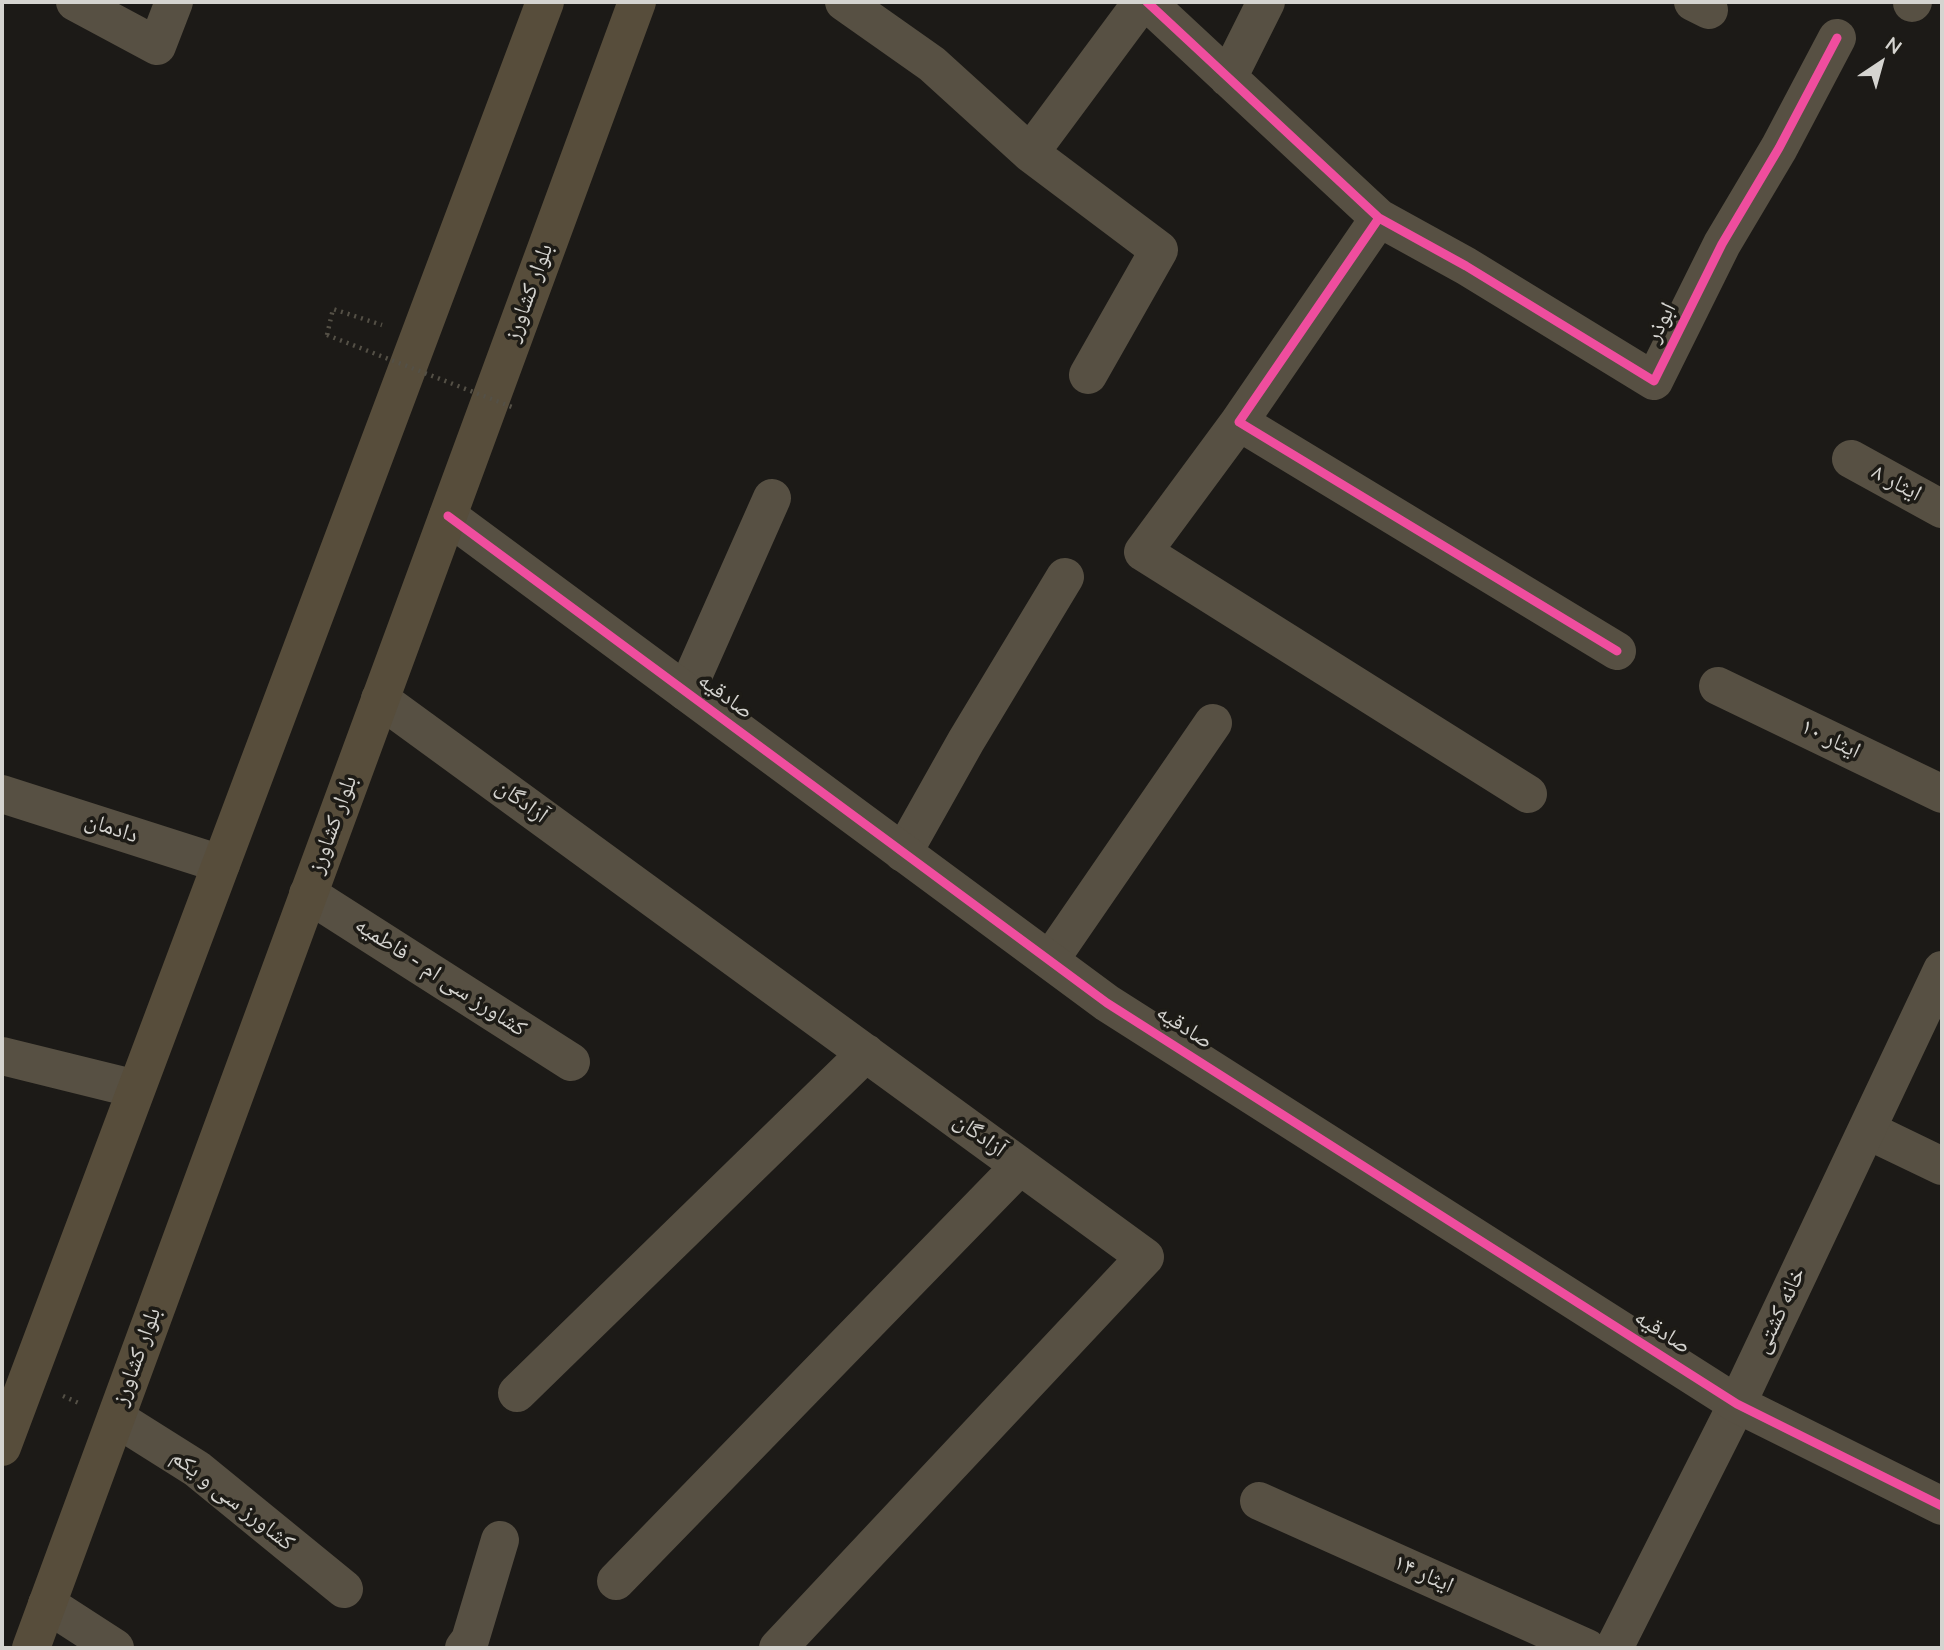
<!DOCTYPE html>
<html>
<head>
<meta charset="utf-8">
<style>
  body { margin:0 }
  #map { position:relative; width:1944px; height:1650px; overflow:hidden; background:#1c1a17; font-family:"Nunito Sans",sans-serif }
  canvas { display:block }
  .frame { position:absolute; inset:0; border:4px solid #d5d4d0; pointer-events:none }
  .north { position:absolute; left:1846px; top:28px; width:70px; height:70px; -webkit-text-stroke:5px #1d1b16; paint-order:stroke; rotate:36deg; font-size:19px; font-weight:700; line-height:28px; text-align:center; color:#d5d4d0 }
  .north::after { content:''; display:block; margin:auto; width:24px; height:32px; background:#d5d4d0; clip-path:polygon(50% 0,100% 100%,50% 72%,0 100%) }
</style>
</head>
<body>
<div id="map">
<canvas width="1944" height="1650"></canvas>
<div class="frame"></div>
<div class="north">N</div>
</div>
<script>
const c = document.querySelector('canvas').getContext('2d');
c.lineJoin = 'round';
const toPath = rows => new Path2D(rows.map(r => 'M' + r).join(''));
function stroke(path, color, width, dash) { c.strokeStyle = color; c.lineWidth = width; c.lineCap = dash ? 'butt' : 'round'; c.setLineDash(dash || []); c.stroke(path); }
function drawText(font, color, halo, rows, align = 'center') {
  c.font = font + ' "Nunito Sans","Noto Naskh Arabic",sans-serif'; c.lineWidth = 7; c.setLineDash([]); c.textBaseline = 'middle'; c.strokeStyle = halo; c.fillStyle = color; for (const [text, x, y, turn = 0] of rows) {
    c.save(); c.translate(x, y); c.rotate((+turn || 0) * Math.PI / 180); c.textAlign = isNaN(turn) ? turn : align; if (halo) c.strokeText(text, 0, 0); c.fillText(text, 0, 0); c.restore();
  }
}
stroke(toPath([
  [327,335,333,309,382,325],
  [63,1396,81,1404]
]), '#545046', 4.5, [2, 5]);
stroke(toPath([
  [75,2,157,46,174,2],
  [844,2,932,64,1030,153],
  [1147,2,1379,218,1239,422,1617,651],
  [1693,2,1709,10],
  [1912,3,1913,2],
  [1228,78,1266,2],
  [1379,218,1466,266,1654,381,1722,244,1779,148,1837,38],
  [1088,375,1159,250,1030,153,1142,2],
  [1239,422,1143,552,1528,794],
  [1851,459,1942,509],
  [1718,686,1942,794],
  [686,692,772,498],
  [380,699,1145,1257,778,1648],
  [2,794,221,864],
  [903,853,966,741,1065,577],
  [308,894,571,1062],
  [1050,960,1213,723],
  [2,1056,136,1089],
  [1867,1130,1942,1166],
  [517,1393,866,1053],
  [116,1418,197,1469,344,1589],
  [1259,1501,1587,1648],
  [616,1581,1020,1166],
  [47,1604,115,1648],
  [464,1648,470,1640,500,1540],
  [1614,1648,1737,1404]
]), '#575043', 38);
stroke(toPath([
  [448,516,1107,1003,1737,1404,1942,1506],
  [1737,1404,1942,970]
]), '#575043', 38);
stroke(toPath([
  [2,1447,545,2],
  [31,1648,637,2]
]), '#574d3b', 38);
stroke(toPath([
  [327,335,512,407]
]), '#545046', 4.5, [2, 5]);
stroke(toPath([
  [1147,2,1379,218,1239,422,1617,651],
  [1379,218,1466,266,1654,381,1722,244,1779,148,1837,38],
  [448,516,1107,1003,1737,1404,1942,1506]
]), '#ef4d9e', 9);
drawText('23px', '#d5d4d0', '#1d1b16', [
  ["بلوار کشاورز",530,293,-70],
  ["ابوذر",1662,323,-63],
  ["ایثار ۸",1896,484,28],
  ["صادقیه",725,697,36],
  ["ایثار ۱۰",1830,740,26],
  ["آزادگان",521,802,36],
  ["بلوار کشاورز",334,825,-70],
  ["دادمان",111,829,18],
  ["کشاورز سی ام - فاطمیه",440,978,33],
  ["صادقیه",1184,1028,33],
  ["آزادگان",979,1136,36],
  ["خانه کشتی",1781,1311,-65],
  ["صادقیه",1662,1333,33],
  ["بلوار کشاورز",138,1357,-70],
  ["كشاورز سی و يكم",232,1501,38],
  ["ایثار ۱۴",1423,1575,24]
]);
</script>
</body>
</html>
